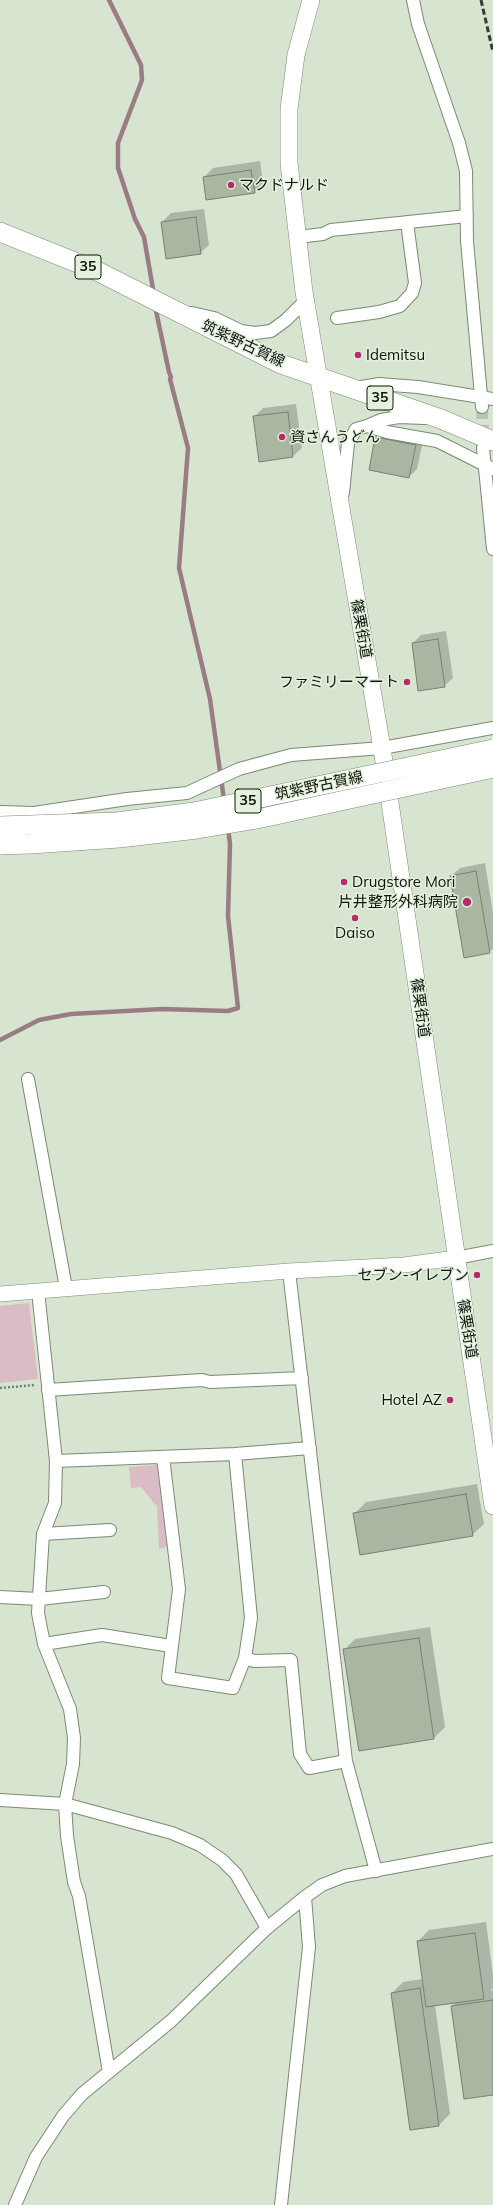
<!DOCTYPE html>
<html>
<head>
<meta charset="utf-8">
<style>
  body { margin:0 }
  canvas { display:block; background:#d6e4d0 }
</style>
</head>
<body>
<canvas width="493" height="2205"></canvas>
<script>
const c = document.querySelector('canvas').getContext('2d');
c.lineJoin = 'round';
function fillPath(path, color) { c.fillStyle = color; c.fill(path, 'evenodd'); }
const toPath = rows => new Path2D(rows.map(r => 'M' + r).join(''));
function stroke(path, color, width, dash) { c.strokeStyle = color; c.lineWidth = width; c.lineCap = dash ? 'butt' : 'round'; c.setLineDash(dash || []); c.stroke(path); }
function drawText(font, color, halo, rows, align = 'center') {
  c.font = font + ' Mulish,"Noto Sans JP",sans-serif'; c.lineWidth = 3; c.setLineDash([]); c.textBaseline = 'middle'; c.strokeStyle = halo; c.fillStyle = color; for (const [text, x, y, turn = 0] of rows) {
    c.save(); c.translate(x, y); c.rotate((+turn || 0) * Math.PI / 180); c.textAlign = isNaN(turn) ? turn : align; if (halo) c.strokeText(text, 0, 0); c.fillText(text, 0, 0); c.restore();
  }
}
fillPath(toPath([
  [29,1303,38,1379,0,1383,0,1306],
  [159,1465,170,1546,159,1549,157,1507,141,1487,131,1488,129,1467]
]), '#dabcc4');
fillPath(toPath([
  [260,161,263,183,254,192,204,177,213,168],
  [204,209,209,245,200,253,162,222,171,213],
  [296,404,302,448,293,456,254,417,263,408],
  [385,428,424,436,417,469,409,477,370,469,376,437],
  [446,631,453,678,444,686,413,643,421,635],
  [485,863,493,913,493,949,489,952,451,876,460,868],
  [477,1484,484,1524,472,1535,355,1513,366,1502],
  [430,1627,445,1727,434,1738,360,1750,344,1650,355,1639],
  [486,1922,493,1975,493,1988,490,1991,493,1990,493,2094,452,2006,456,2002,435,2005,450,2114,439,2125,392,1993,403,1982,423,1979,418,1941,429,1930]
]), '#0003');
stroke(toPath([
  [109,0,141,65,142,80,118,143,118,168,135,219,144,237,154,295],
  [155,306,169,372,171,377,170,379,188,448,179,568,210,699,224,800],
  [0,1040,39,1020,71,1014,162,1009,228,1011,238,1008,228,916,230,844,228,828]
]), '#9b7c85', 4.5);
const building = toPath([
  [251,170,255,193,206,200,203,177,251,170],
  [196,217,201,254,166,259,161,222,196,217],
  [288,412,293,457,259,462,253,416,288,412],
  [375,437,416,445,409,478,369,470,375,437],
  [438,639,445,687,418,691,412,643,438,639],
  [476,871,490,953,464,958,450,876,476,871],
  [466,1494,473,1536,360,1555,353,1513,466,1494],
  [419,1638,434,1739,359,1751,343,1649,419,1638],
  [475,1933,484,1999,426,2007,417,1941,475,1933],
  [420,1988,439,2126,410,2130,391,1993,420,1988],
  [493,2000,493,2095,464,2099,451,2006,493,2000]
]);
fillPath(building, '#a8b6a2');
stroke(building, '#758270', 1);
stroke(toPath([
  [482,407,483,441]
]), '#b8c5b3', 12, [12, 6]);
const minor = toPath([
  [413,0,418,24,459,143,466,171,467,241,482,407],
  [298,237,323,234,331,230,467,216],
  [192,313,214,318,241,331,255,333,271,331,286,320,306,300],
  [337,318,379,312,400,306,412,293,415,283,407,222],
  [356,388,379,384,418,387,493,399],
  [367,426,381,420,399,417,424,418],
  [483,448,493,549],
  [343,493,348,443,356,429,367,426,387,432,437,441,493,469],
  [0,812,34,813,127,799,187,793,239,769,291,755,382,748,493,728],
  [28,1079,66,1288],
  [456,1258,493,1251],
  [289,1271,346,1761,376,1871],
  [38,1291,56,1461,55,1503,43,1534,38,1613,44,1644,70,1709,74,1738,73,1764,65,1804,67,1836,74,1882,79,1896,109,2072],
  [48,1390,202,1380,210,1382,302,1378],
  [163,1457,179,1589,168,1678,233,1688,245,1658,251,1618,235,1454],
  [56,1461,235,1454,310,1448],
  [43,1534,110,1530],
  [0,1597,39,1599,104,1592],
  [44,1644,102,1635,171,1646],
  [245,1658,254,1661,291,1660,300,1754,309,1768,346,1761],
  [0,1800,65,1804,172,1833,200,1845,222,1860,236,1874,267,1928],
  [15,2205,36,2157,63,2116,82,2094,171,2021,267,1928,305,1897,322,1885,345,1876,493,1849],
  [281,2205,309,1947,305,1897]
]);
const tertiary = toPath([
  [0,1294,289,1271,404,1265,456,1258]
]);
const secondary = toPath([
  [311,0,296,55,289,109,289,163,304,292,382,748,493,1506]
]);
const primary = toPath([
  [0,232,95,270,281,364,441,419,493,441]
]);
stroke(minor, '#7c8976', 14);
stroke(tertiary, '#7c8976', 16);
stroke(secondary, '#7c8976', 18);
stroke(primary, '#7c8976', 20);
stroke(toPath([
  [0,1388,35,1385]
]), '#767f72', 2.5, [2, 2]);
stroke(minor, '#fff', 12);
stroke(tertiary, '#fff', 15);
stroke(secondary, '#fff', 17);
stroke(primary, '#fff', 19);
stroke(toPath([
  [481,0,493,52]
]), '#353c32', 3, [6, 3]);
const primaryBridge = toPath([
  [0,826,117,822,194,812,493,749],
  [0,845,31,844,119,838,197,829,257,819,493,768]
]);
stroke(primaryBridge, '#7c8976', 20, []);
stroke(primaryBridge, '#fff', 19);
for (const [x, y, r, color] of [
  [231,185,4,"#b62c68"],
  [358,355,4,"#b62c68"],
  [282,437,4,"#b62c68"],
  [407,682,4,"#b62c68"],
  [344,882,4,"#b62c68"],
  [467,902,5,"#b62c68"],
  [355,918,4,"#b62c68"],
  [477,1275,4,"#b62c68"],
  [450,1400,4,"#b62c68"]
]) { const dot = new Path2D(); dot.arc(x, y, r, 0, 2 * Math.PI); c.fillStyle = color; c.fill(dot); stroke(dot, '#e3f1dd', 1.5); }
for (const [x, y, w] of [
  [88,267,26],
  [380,398,26],
  [248,801,26]
]) { const box = new Path2D(); box.roundRect(x - w / 2, y - 12, w, 24, 3); c.fillStyle = '#e3f1dd'; c.fill(box); stroke(box, '#0f140d', 1); }
drawText('bold 14px', '#0f140d', null, [
  ["35",88,267],
  ["35",380,398],
  ["35",248,801]
]);
drawText('15px', '#0f140d', '#e3f1dd', [
  ["マクドナルド",239,185],
  ["Idemitsu",366,355],
  ["資さんうどん",290,437],
  ["ファミリーマート",399,682,"right"],
  ["Drugstore Mori",352,882],
  ["片井整形外科病院",458,902,"right"],
  ["Daiso",355,933,"center"],
  ["セブン-イレブン",469,1275,"right"],
  ["Hotel AZ",442,1400,"right"]
], 'left');
drawText('15px', '#0f140d', '#e3f1dd', [
  ["筑紫野古賀線",243,344,25],
  ["篠栗街道",361,629,80],
  ["筑紫野古賀線",319,786,-12],
  ["篠栗街道",420,1008,82],
  ["篠栗街道",467,1329,81]
]);
</script>
</body>
</html>
